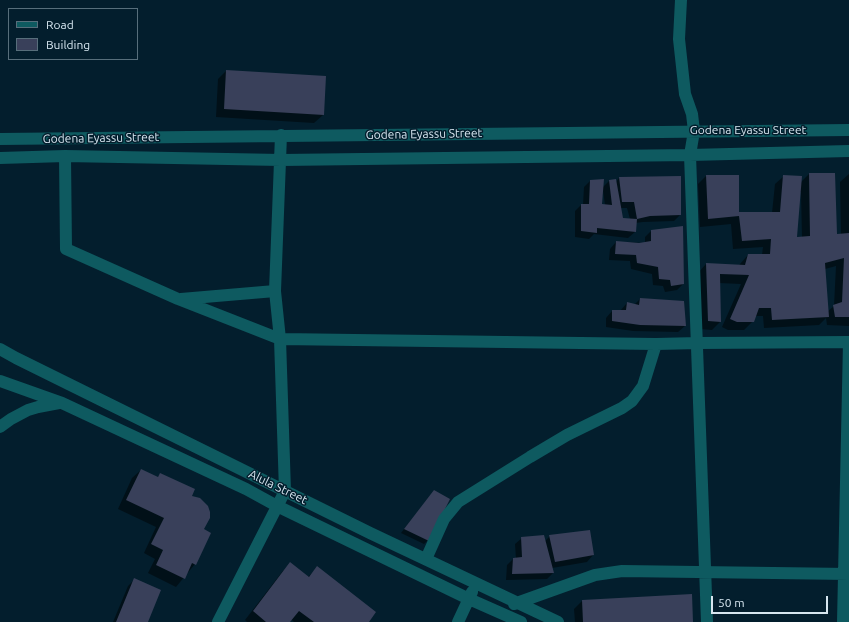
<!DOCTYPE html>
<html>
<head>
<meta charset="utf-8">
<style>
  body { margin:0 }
  #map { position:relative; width:849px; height:622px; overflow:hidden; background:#031e2d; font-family:Ubuntu,sans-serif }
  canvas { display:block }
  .legend { position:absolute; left:8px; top:8px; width:130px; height:52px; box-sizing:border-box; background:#031e2d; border:1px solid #576e7b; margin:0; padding:5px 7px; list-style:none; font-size:12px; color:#d6e6f0 }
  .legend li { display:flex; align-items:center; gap:8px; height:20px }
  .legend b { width:20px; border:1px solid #576e7b }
  .scale { position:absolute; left:711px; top:596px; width:117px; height:18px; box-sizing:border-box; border:2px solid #d6e6f0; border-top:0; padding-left:5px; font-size:12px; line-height:14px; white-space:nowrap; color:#d6e6f0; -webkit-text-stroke:3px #031e2d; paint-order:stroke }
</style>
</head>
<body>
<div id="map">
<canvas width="849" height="622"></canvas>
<ul class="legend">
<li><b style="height:5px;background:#0e5a60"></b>Road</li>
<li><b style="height:11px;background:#39405a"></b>Building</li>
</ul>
<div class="scale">50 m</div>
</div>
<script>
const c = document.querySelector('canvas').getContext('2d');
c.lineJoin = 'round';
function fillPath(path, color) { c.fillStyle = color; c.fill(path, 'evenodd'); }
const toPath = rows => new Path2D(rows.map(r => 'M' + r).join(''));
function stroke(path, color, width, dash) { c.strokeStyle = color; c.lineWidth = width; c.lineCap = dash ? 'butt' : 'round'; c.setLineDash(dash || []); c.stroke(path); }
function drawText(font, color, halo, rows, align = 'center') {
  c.font = font + ' Ubuntu,sans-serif'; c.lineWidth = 3; c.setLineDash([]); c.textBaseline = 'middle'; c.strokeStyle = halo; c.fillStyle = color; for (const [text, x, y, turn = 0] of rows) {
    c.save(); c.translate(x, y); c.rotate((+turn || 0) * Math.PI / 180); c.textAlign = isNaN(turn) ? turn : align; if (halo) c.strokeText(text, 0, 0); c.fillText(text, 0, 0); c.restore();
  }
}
fillPath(toPath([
  [226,71,323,115,314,123,216,117,218,79],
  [809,174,836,236,841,235,840,182,849,174,849,326,827,325,826,318,819,325,764,328,763,316,755,316,753,321,744,330,728,330,722,327,741,284,719,283,720,322,712,330,700,329,698,273,706,264,739,266,740,264,748,255,762,255,763,247,733,249,731,224,700,227,698,184,706,176,738,213,772,213,775,184,784,176,800,183],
  [800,192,801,192,802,238,796,238],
  [836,266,834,306,827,312,825,269],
  [680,177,680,215,674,221,643,222,635,223,635,232,628,238,594,234,589,239,575,237,575,211,581,205,583,205,584,187,590,181,602,188,609,181,616,182,619,178],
  [603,190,605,205,601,205],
  [620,208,627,208,630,219,622,219],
  [651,231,683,284,677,290,665,292,663,286,653,285,652,274,631,269,630,261,609,260,610,249,616,242,645,243,645,237],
  [640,299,685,326,678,332,633,331,606,327,606,318,612,311,620,311,627,303,634,305],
  [141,470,157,478,160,474,190,496,202,530,210,533,195,564,176,587,148,573,155,559,144,553,156,527,118,509,132,478],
  [430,496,428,540,424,544,401,533],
  [589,531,593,555,587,562,552,568,553,573,547,579,506,580,507,565,513,559,516,559,515,544,522,538,545,541,550,536],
  [290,564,308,577,317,568,367,622,294,622,291,619,289,622,247,622,245,620,282,572],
  [134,580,147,622,113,622,128,586],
  [582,601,692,622,575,622,574,609]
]), '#0007');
fillPath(toPath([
  [226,70,326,76,324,115,224,109],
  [809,173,835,173,837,234,849,233,849,317,835,317,833,305,842,302,844,258,825,263,829,317,772,320,771,308,759,308,754,322,737,322,730,319,749,275,720,274,721,322,708,321,706,263,745,265,748,254,770,254,771,239,742,241,739,216,708,219,706,175,739,175,739,212,780,212,783,175,802,176,797,237,810,236],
  [681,176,681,215,650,216,637,219,634,202,622,202,619,177],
  [604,179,602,204,612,205,609,180,616,179,623,218,637,219,636,232,597,228,597,233,581,231,581,204,589,204,590,180],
  [683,226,684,284,671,286,670,280,659,279,658,267,637,263,636,255,615,254,616,241,639,243,651,241,651,230],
  [640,298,684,301,686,326,640,325,612,321,612,310,626,310,627,302,639,305],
  [141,469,158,477,160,473,195,489,192,496,200,498,208,506,210,512,210,518,204,529,211,533,196,565,192,563,185,579,156,565,163,550,151,544,164,518,126,500],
  [434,490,450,499,429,541,404,529],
  [590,530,594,555,555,562,549,535],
  [544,535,554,573,512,574,513,558,522,557,521,537],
  [290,562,309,577,317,566,376,612,369,622,314,622,299,611,290,622,266,622,253,611],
  [134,578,161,590,148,622,116,622],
  [692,594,693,622,583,622,582,600]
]), '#39405a');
stroke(toPath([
  [681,0,679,39,685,94,692,114,694,131,690,155,707,622],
  [0,139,849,130],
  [65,156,66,249,178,299,280,339,656,344,698,343,849,342],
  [0,158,65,156,281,160,690,155,849,151],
  [181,299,275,291],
  [0,349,16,358,370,533,558,622],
  [0,381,62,403,246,489,277,506,469,599,521,622],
  [0,427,11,419,28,410,38,407,59,403],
  [426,559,444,519,458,502,530,457,567,435,622,408,632,401,643,386,656,344],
  [514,604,595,575,622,571,849,574],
  [218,622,285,491,280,339,275,291,281,135],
  [458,622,472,592],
  [843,622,849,342]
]), '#0e5a60', 12);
drawText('12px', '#d6e6f0', '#031e2d', [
  ["Godena Eyassu Street",748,130],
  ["Godena Eyassu Street",424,134,-1],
  ["Godena Eyassu Street",101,138,-1],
  ["Alula Street",278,487,26]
]);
</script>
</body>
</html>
